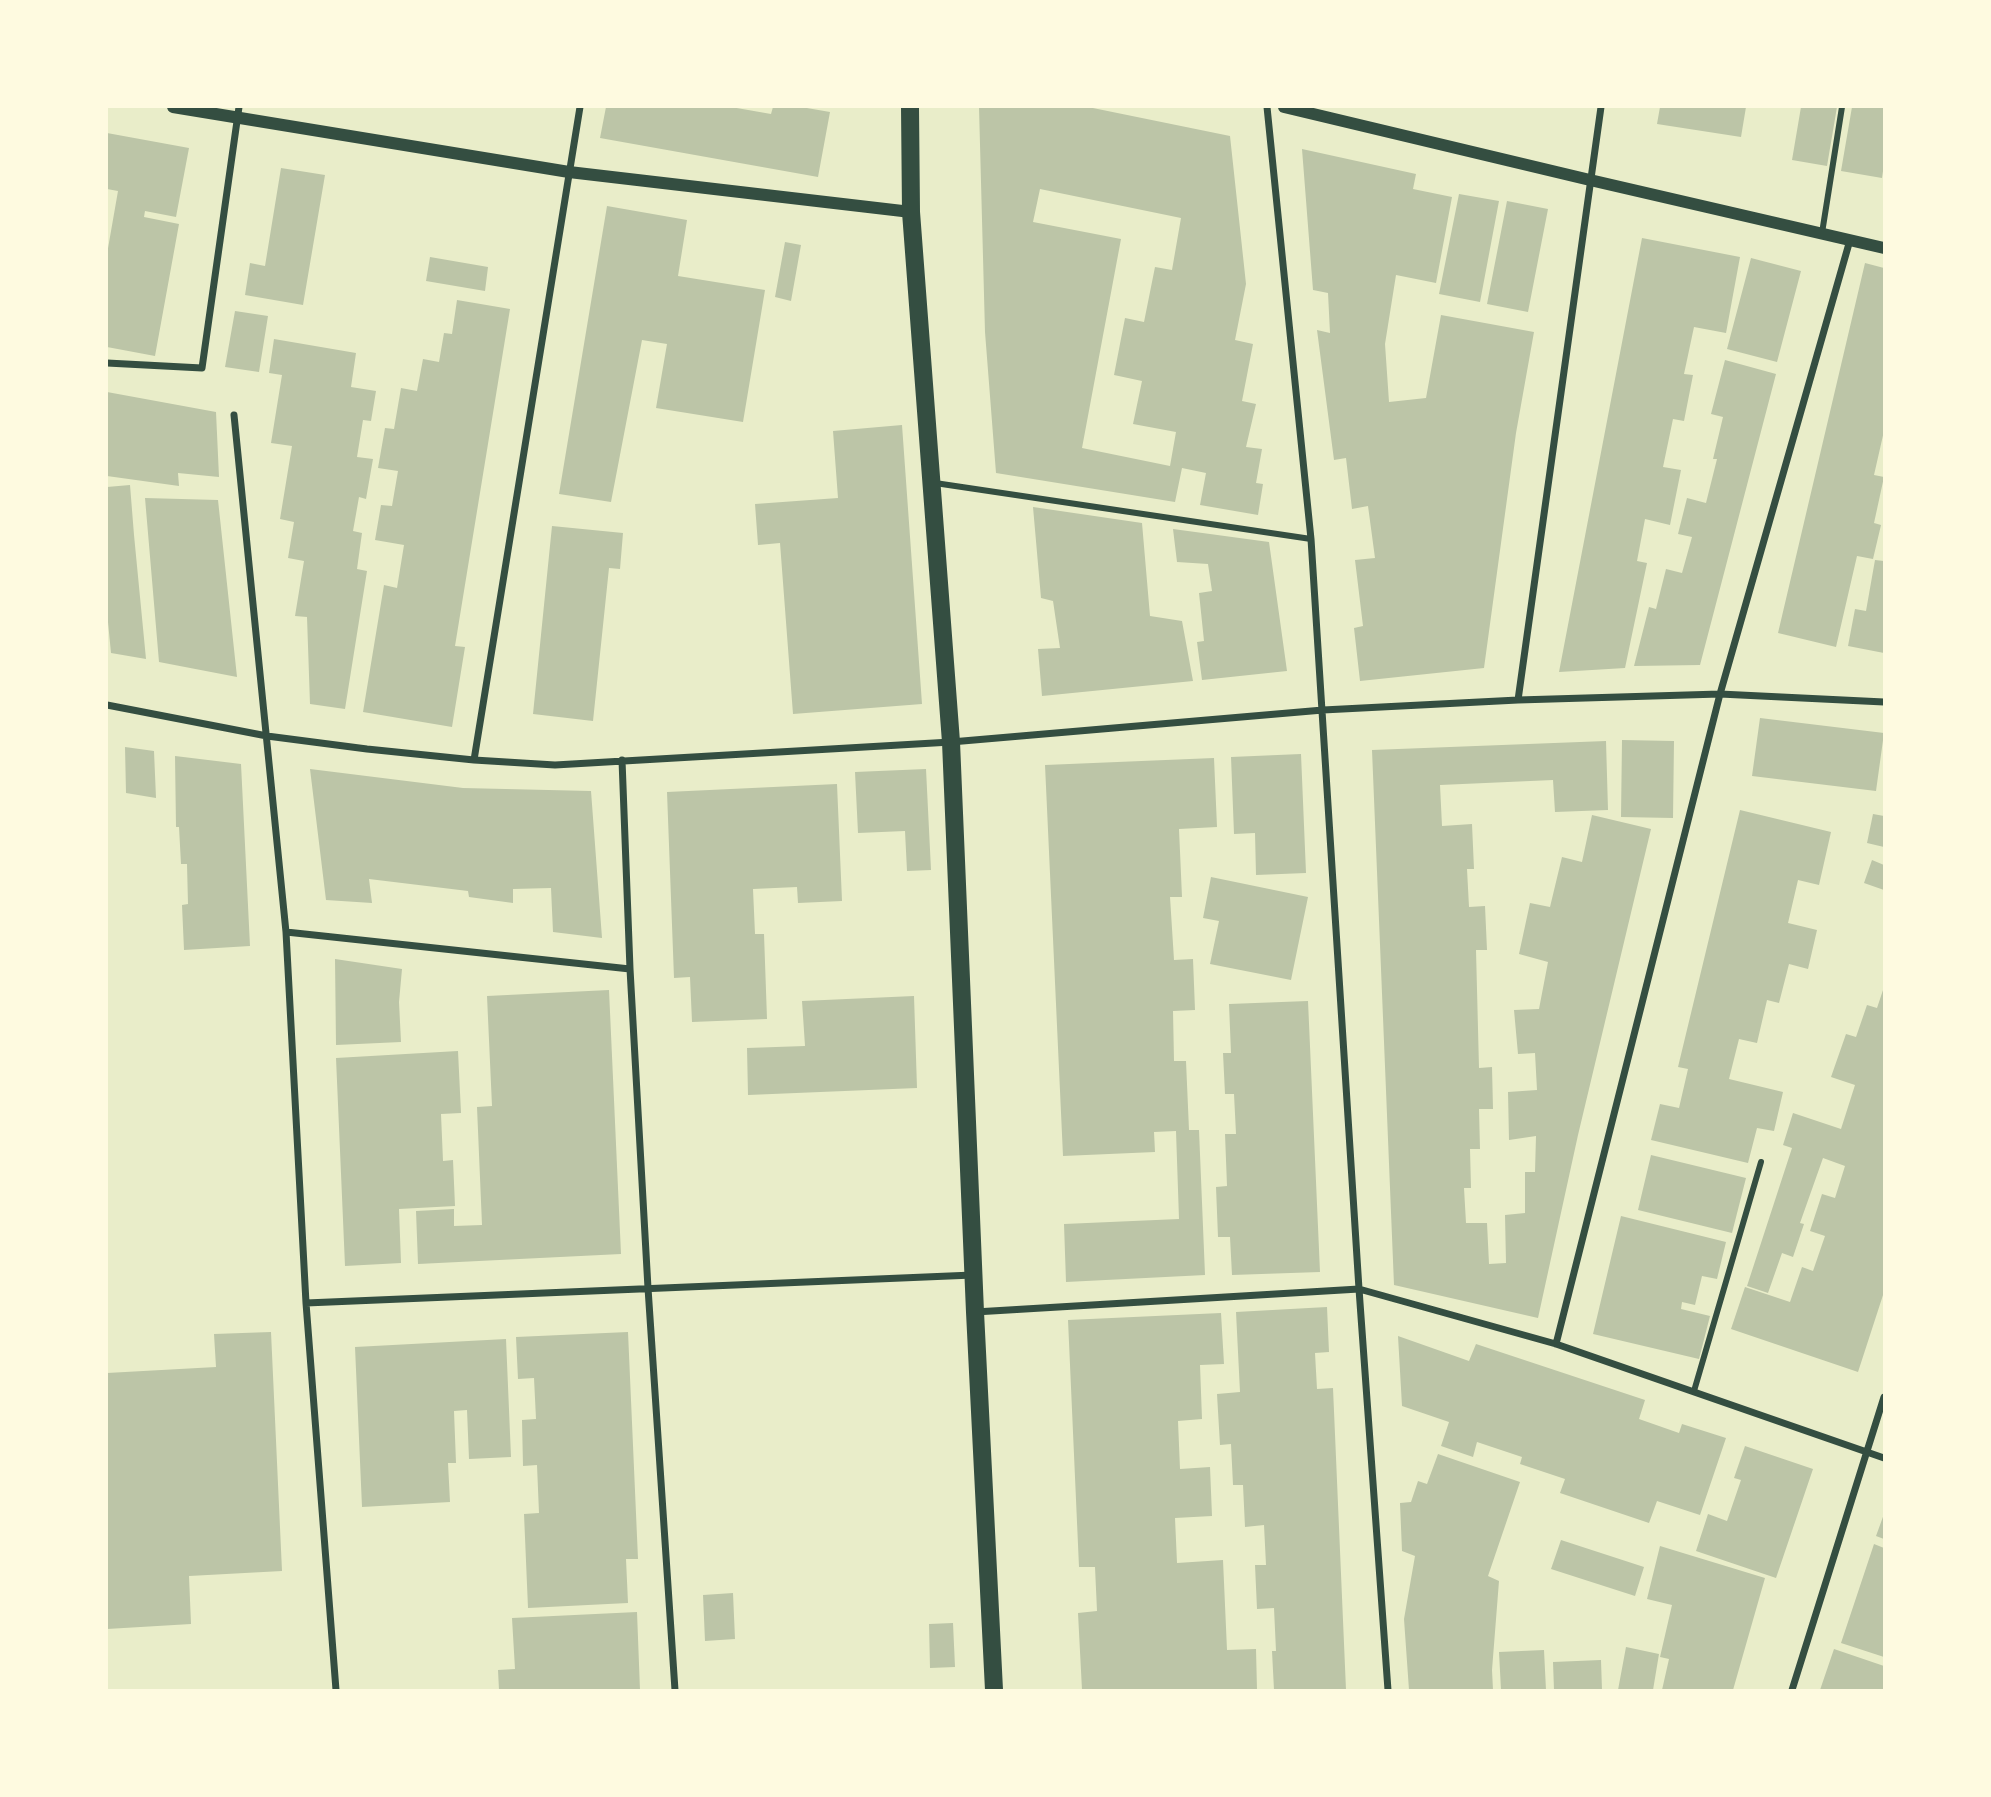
<!DOCTYPE html>
<html>
<head>
<meta charset="utf-8">
<style>
  body { margin:0 }
  #map { position:relative; width:1991px; height:1797px; overflow:hidden; background:#e9edc9; font-family:Mulish,sans-serif }
  canvas { display:block }
  .frame { position:absolute; inset:0; border:108px solid #fefae0; pointer-events:none }
</style>
</head>
<body>
<div id="map">
<canvas width="1991" height="1797"></canvas>
<div class="frame"></div>
</div>
<script>
const c = document.querySelector('canvas').getContext('2d');
c.lineJoin = 'round';
function fillPath(path, color) { c.fillStyle = color; c.fill(path, 'evenodd'); }
const toPath = rows => new Path2D(rows.map(r => 'M' + r).join(''));
function stroke(path, color, width, dash) { c.strokeStyle = color; c.lineWidth = width; c.lineCap = dash ? 'butt' : 'round'; c.setLineDash(dash || []); c.stroke(path); }
fillPath(toPath([
  [606,107,731,107,771,114,773,107,801,107,830,112,818,177,600,138],
  [979,107,1088,107,1230,136,1246,284,1235,340,1253,344,1242,401,1256,404,1246,447,1262,449,1256,483,1263,484,1258,515,1200,505,1206,473,1182,468,1175,502,996,473,985,332],
  [1040,189,1181,218,1172,270,1155,267,1144,322,1125,318,1114,375,1142,381,1133,424,1176,432,1170,466,1082,448,1121,239,1033,222],
  [1660,107,1746,107,1741,137,1657,124],
  [1801,107,1837,107,1827,166,1792,160],
  [1852,107,1884,107,1884,164,1882,178,1841,171],
  [107,133,189,148,176,217,145,211,144,217,179,224,155,356,107,347,107,254,118,191,107,189],
  [1302,149,1416,174,1413,189,1452,197,1436,283,1396,275,1385,344,1389,402,1426,398,1441,315,1534,332,1516,433,1484,668,1360,681,1354,628,1363,626,1355,560,1375,558,1368,506,1352,509,1346,458,1334,460,1317,330,1330,333,1328,293,1313,290],
  [281,168,325,175,303,305,245,295,250,263,265,266],
  [1459,194,1499,201,1480,302,1439,294],
  [1507,201,1548,209,1528,312,1487,304],
  [607,206,687,220,678,276,765,290,743,422,656,408,667,344,642,340,611,502,559,494],
  [1642,238,1740,257,1726,333,1694,327,1684,374,1693,375,1684,421,1673,419,1663,467,1681,470,1670,525,1645,519,1637,561,1647,563,1625,668,1559,672],
  [785,242,801,245,791,301,775,297],
  [430,257,488,267,485,291,426,281],
  [1751,258,1801,271,1777,362,1727,349],
  [1865,263,1884,268,1884,431,1874,475,1884,477,1874,523,1881,525,1873,559,1857,556,1836,647,1778,633],
  [457,300,510,309,455,646,465,647,452,727,363,712,384,585,397,588,404,545,375,540,381,505,392,506,398,471,378,468,385,428,394,429,401,388,417,391,423,359,439,362,444,333,452,334],
  [235,311,268,316,259,372,225,367],
  [274,339,356,353,351,387,376,391,371,421,363,420,357,457,373,459,366,499,359,497,353,531,362,533,357,569,367,571,345,709,310,704,307,617,295,616,304,561,288,558,294,522,280,519,292,446,271,443,282,375,269,373],
  [1725,360,1776,374,1700,665,1634,666,1649,607,1656,609,1666,569,1682,573,1692,537,1678,534,1687,498,1706,503,1717,459,1713,459,1723,417,1711,414],
  [107,392,216,412,219,477,178,473,179,486,107,476],
  [902,425,922,704,793,714,780,543,758,545,755,504,838,498,833,431],
  [130,485,134,535,146,659,111,653,107,612,107,487],
  [145,498,218,500,237,677,159,662],
  [1033,507,1142,523,1150,616,1182,621,1193,681,1042,696,1038,649,1060,648,1053,601,1041,598],
  [552,526,623,533,620,569,609,568,593,721,533,714],
  [1173,529,1269,542,1287,671,1202,680,1197,642,1204,641,1199,593,1212,591,1208,564,1177,562],
  [1875,560,1884,561,1884,653,1848,646,1855,609,1866,611],
  [1760,718,1884,733,1876,791,1752,776],
  [1622,740,1674,741,1673,818,1621,817],
  [1606,741,1608,810,1555,812,1553,780,1440,785,1442,826,1472,824,1474,869,1467,869,1469,907,1485,906,1487,950,1476,950,1479,1068,1492,1067,1493,1109,1479,1109,1480,1149,1470,1149,1471,1188,1464,1188,1466,1223,1487,1223,1489,1264,1506,1263,1505,1215,1525,1213,1525,1172,1535,1172,1536,1136,1509,1140,1508,1092,1537,1090,1535,1053,1518,1054,1514,1010,1539,1009,1548,962,1519,954,1530,903,1550,907,1562,857,1582,862,1592,815,1651,829,1578,1135,1538,1318,1394,1285,1372,750],
  [125,747,154,751,156,798,126,793],
  [1301,754,1306,873,1256,875,1255,833,1234,834,1231,757],
  [175,756,241,764,250,946,184,950,182,905,188,904,187,864,181,864,179,827,176,827],
  [1214,758,1217,827,1179,829,1182,897,1170,897,1174,960,1193,959,1195,1010,1173,1011,1174,1061,1186,1061,1189,1130,1199,1130,1205,1275,1066,1282,1064,1224,1179,1219,1176,1131,1154,1132,1155,1152,1063,1156,1045,765],
  [310,769,463,788,591,791,602,938,553,932,551,888,513,889,513,903,469,897,468,891,369,879,372,903,326,900],
  [926,769,931,870,907,871,905,831,858,833,855,772],
  [837,784,842,901,798,903,797,887,753,889,755,934,764,934,767,1019,692,1022,690,977,674,978,667,792],
  [1740,810,1831,832,1819,885,1798,880,1788,923,1817,930,1808,969,1789,964,1779,1003,1767,1000,1757,1043,1739,1039,1729,1079,1783,1092,1774,1131,1757,1128,1748,1163,1651,1140,1660,1104,1679,1108,1688,1069,1678,1067],
  [1873,814,1884,816,1884,847,1867,843],
  [1872,860,1884,865,1884,890,1864,883],
  [1211,877,1308,897,1291,980,1210,964,1219,921,1203,918],
  [335,959,402,969,399,1002,401,1042,336,1045],
  [1884,987,1884,1292,1858,1372,1731,1329,1745,1287,1790,1302,1802,1267,1813,1271,1825,1236,1810,1231,1822,1194,1835,1198,1845,1166,1823,1158,1800,1223,1804,1224,1793,1257,1782,1253,1768,1293,1747,1286,1792,1148,1783,1145,1793,1113,1841,1129,1855,1085,1831,1077,1846,1034,1856,1037,1867,1005,1877,1008],
  [609,990,621,1254,418,1264,416,1211,454,1209,454,1226,482,1225,477,1107,492,1106,487,996],
  [914,996,917,1088,748,1095,747,1048,805,1046,802,1001],
  [1308,1001,1320,1272,1232,1275,1230,1237,1218,1237,1216,1187,1227,1186,1225,1134,1236,1134,1234,1094,1225,1094,1223,1053,1231,1053,1229,1004],
  [458,1051,461,1113,441,1114,443,1161,453,1160,455,1206,399,1209,401,1263,345,1266,336,1058],
  [1651,1155,1746,1178,1732,1233,1638,1210],
  [1621,1216,1726,1242,1717,1279,1702,1276,1695,1305,1682,1302,1681,1309,1710,1316,1699,1359,1593,1334],
  [1327,1307,1329,1352,1315,1353,1317,1389,1333,1388,1346,1690,1274,1690,1272,1651,1276,1651,1274,1608,1257,1609,1255,1565,1266,1565,1264,1525,1245,1527,1243,1485,1233,1485,1231,1444,1220,1445,1217,1394,1240,1392,1236,1312],
  [1221,1313,1224,1364,1200,1365,1202,1419,1178,1421,1180,1469,1210,1467,1212,1516,1175,1518,1177,1563,1223,1560,1227,1650,1256,1649,1257,1690,1082,1690,1078,1613,1097,1611,1095,1567,1079,1567,1068,1320],
  [271,1332,282,1571,189,1576,191,1624,107,1629,107,1373,216,1367,214,1334],
  [628,1332,638,1559,626,1559,628,1603,528,1608,524,1514,539,1513,537,1465,523,1466,522,1420,536,1419,534,1378,518,1379,516,1337],
  [1398,1336,1469,1361,1476,1344,1645,1400,1639,1419,1679,1433,1682,1424,1726,1438,1700,1515,1657,1501,1649,1523,1560,1493,1565,1479,1520,1464,1522,1457,1477,1442,1473,1457,1441,1446,1449,1422,1402,1406],
  [506,1339,511,1457,469,1459,467,1410,454,1411,456,1463,448,1463,450,1502,362,1507,355,1347],
  [1745,1446,1813,1469,1776,1578,1696,1551,1708,1514,1727,1521,1741,1480,1734,1478],
  [1438,1454,1520,1482,1488,1576,1499,1581,1492,1670,1493,1690,1409,1690,1404,1619,1415,1556,1402,1551,1400,1503,1411,1502,1418,1481,1427,1484],
  [1884,1514,1884,1539,1876,1536],
  [1561,1540,1644,1567,1635,1596,1551,1569],
  [1874,1544,1884,1548,1884,1657,1841,1643],
  [1660,1546,1765,1578,1733,1690,1662,1690,1669,1659,1660,1657,1672,1605,1647,1599],
  [733,1593,735,1639,705,1641,703,1595],
  [637,1612,640,1690,499,1690,498,1670,515,1669,512,1618],
  [953,1623,955,1667,930,1668,929,1624],
  [1626,1647,1659,1654,1653,1690,1618,1690],
  [1834,1649,1884,1666,1884,1690,1820,1690],
  [1544,1650,1546,1690,1501,1690,1499,1652],
  [1601,1660,1602,1690,1554,1690,1553,1662]
]), '#bcc5a7');
stroke(toPath([
  [1822,233,1842,107],
  [935,483,1311,539],
  [1694,1391,1761,1162]
]), '#344e41', 6);
stroke(toPath([
  [1267,107,1311,539,1359,1289,1388,1690],
  [107,363,202,368,239,107],
  [234,415,286,932,306,1303,336,1690],
  [1518,700,1601,107],
  [107,705,267,736,367,749,474,760,555,765,951,742,1323,710,1518,700,1720,694,1884,702],
  [474,760,580,107],
  [622,760,630,969,648,1288,675,1690],
  [286,932,630,969],
  [306,1303,973,1275],
  [975,1312,1359,1289,1556,1344,1884,1458],
  [1556,1344,1720,694,1850,240],
  [1792,1690,1884,1397]
]), '#344e41', 7);
stroke(toPath([
  [173,107,569,172,911,212],
  [1284,107,1590,180,1884,248]
]), '#344e41', 12);
stroke(toPath([
  [910,107,911,212,951,742,975,1312,994,1690]
]), '#344e41', 18);
</script>
</body>
</html>
